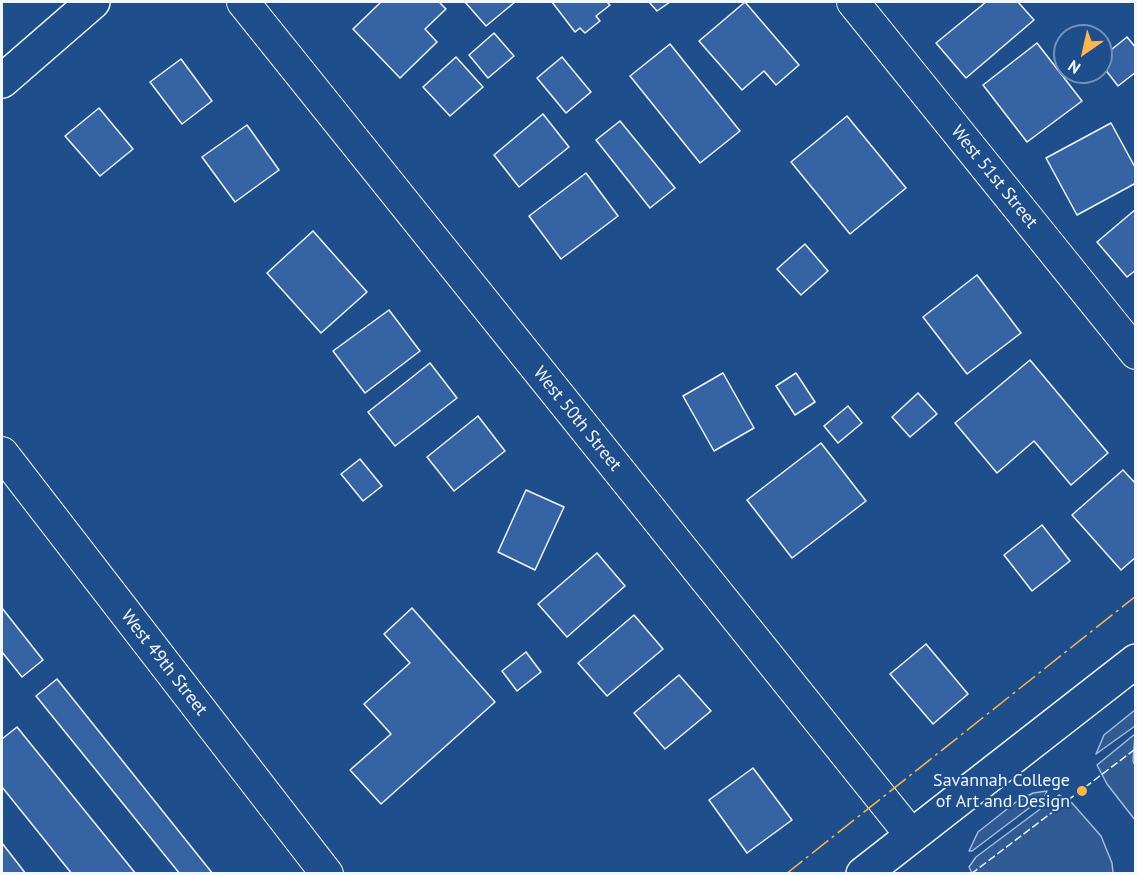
<!DOCTYPE html>
<html>
<head>
<meta charset="utf-8">
<style>
  body { margin:0 }
  #map { position:relative; width:1137px; height:875px; overflow:hidden; background:#1f4e8c; font-family:"PT Sans",sans-serif }
  canvas { display:block }
  .frame { position:absolute; inset:0; border:3px solid #f2f6ff; pointer-events:none }
  .north { position:absolute; left:1053px; top:24px; width:60px; height:60px; box-sizing:border-box; background:#1f4e8c; border:2px solid #7391ba; border-radius:50%; rotate:214deg; font-size:16px; font-weight:700; line-height:24px; text-align:center; color:#f2f6ff }
  .north::after { content:''; display:block; margin:auto; width:21px; height:27px; background:#ffb74d; clip-path:polygon(50% 0,100% 100%,50% 72%,0 100%) }
</style>
</head>
<body>
<div id="map">
<canvas width="1137" height="875"></canvas>
<div class="frame"></div>
<div class="north">N</div>
</div>
<script>
const c = document.querySelector('canvas').getContext('2d');
c.lineJoin = 'round';
function fillPath(path, color) { c.fillStyle = color; c.fill(path, 'evenodd'); }
const toPath = rows => new Path2D(rows.map(r => 'M' + r).join(''));
function stroke(path, color, width, dash) { c.strokeStyle = color; c.lineWidth = width; c.lineCap = dash ? 'butt' : 'round'; c.setLineDash(dash || []); c.stroke(path); }
function drawText(font, color, halo, rows, align = 'center') {
  c.font = font + ' "PT Sans",sans-serif'; c.lineWidth = 4.5; c.setLineDash([]); c.textBaseline = 'middle'; c.strokeStyle = halo; c.fillStyle = color; for (const [text, x, y, turn = 0] of rows) {
    c.save(); c.translate(x, y); c.rotate((+turn || 0) * Math.PI / 180); c.textAlign = isNaN(turn) ? turn : align; if (halo) c.strokeText(text, 0, 0); c.fillText(text, 0, 0); c.restore();
  }
}
const built = toPath([
  [1135,710,1135,726,1096,754,1104,735,1135,710],
  [1135,734,1133,761,1136,768,1135,820,1107,784,1097,765,1135,734],
  [1047,791,1045,796,972,851,969,851,978,832,1016,802,1033,793,1047,791],
  [1059,795,1072,803,1101,836,1112,863,1113,873,972,873,969,867,976,857,1059,795]
]);
fillPath(built, '#305b95');
stroke(built, '#a8bbd7', 1.5);
const building = toPath([
  [381,2,439,2,446,9,425,29,437,42,400,78,353,29,381,2],
  [465,2,515,2,486,26,465,2],
  [552,2,607,2,610,5,596,16,600,21,585,33,580,28,575,32,552,2],
  [649,2,670,2,657,11,649,2],
  [745,2,799,65,776,85,764,71,742,90,699,41,745,2],
  [986,2,1018,2,1034,20,966,78,936,43,986,2],
  [494,33,514,56,488,78,469,55,494,33],
  [1127,37,1136,48,1136,72,1118,86,1101,64,1101,58,1127,37],
  [1037,43,1082,101,1027,142,983,85,1037,43],
  [670,44,740,131,700,163,630,76,670,44],
  [456,57,483,87,450,116,423,87,456,57],
  [562,57,591,92,566,113,537,78,562,57],
  [181,59,212,101,182,124,150,82,181,59],
  [99,108,133,149,100,176,65,136,99,108],
  [543,114,569,147,519,187,494,155,543,114],
  [847,116,906,188,850,234,791,162,847,116],
  [620,121,675,188,650,208,596,140,620,121],
  [1111,123,1136,169,1136,183,1077,215,1046,158,1111,123],
  [247,125,279,170,235,202,202,157,247,125],
  [586,173,618,216,561,259,529,216,586,173],
  [1136,209,1136,270,1127,277,1097,242,1136,209],
  [313,231,367,292,321,333,267,273,313,231],
  [805,244,828,271,801,295,777,269,805,244],
  [977,275,1021,333,967,374,923,317,977,275],
  [389,310,420,351,365,393,333,351,389,310],
  [1030,360,1108,453,1071,485,1034,441,997,473,955,423,1030,360],
  [430,363,457,398,395,446,368,412,430,363],
  [723,373,754,428,714,451,683,396,723,373],
  [796,373,815,402,795,415,776,386,796,373],
  [918,393,937,414,910,437,892,417,918,393],
  [848,406,862,423,838,443,824,426,848,406],
  [478,416,505,451,454,491,427,457,478,416],
  [821,443,866,501,792,558,747,500,821,443],
  [360,459,382,486,363,501,341,474,360,459],
  [1123,470,1136,484,1136,557,1121,570,1072,515,1123,470],
  [526,490,564,507,535,570,498,552,526,490],
  [1042,525,1070,561,1032,591,1004,555,1042,525],
  [597,553,625,586,567,637,538,604,597,553],
  [2,608,43,660,22,677,2,652,2,608],
  [412,608,495,702,381,804,350,770,391,734,364,704,410,663,384,634,412,608],
  [634,615,663,649,607,696,578,663,634,615],
  [926,644,968,694,933,724,890,674,926,644],
  [526,652,541,672,517,691,502,671,526,652],
  [679,675,711,711,665,749,634,713,679,675],
  [57,679,213,874,180,874,36,696,57,679],
  [17,727,136,874,72,874,2,787,2,739,17,727],
  [753,768,792,820,747,853,709,800,753,768],
  [2,843,26,874,2,874,2,843]
]);
fillPath(building, '#3563a3');
stroke(building, '#f2f6ff', 1.5);
const minor = toPath([
  [243,2,912,836],
  [853,2,1136,353],
  [2,453,327,874]
]);
const tertiary = toPath([
  [2,81,93,2]
]);
const secondary = toPath([
  [863,874,1136,661]
]);
stroke(minor, '#f2f6ff', 34);
stroke(tertiary, '#f2f6ff', 36);
stroke(secondary, '#f2f6ff', 36);
stroke(minor, '#1f4e8c', 32);
stroke(tertiary, '#1f4e8c', 33);
stroke(secondary, '#1f4e8c', 33);
stroke(toPath([
  [971,874,1134,750]
]), '#f2f6ff', 1.5, [8, 3]);
stroke(toPath([
  [786,874,1136,596]
]), '#ffb74d', 1.5, [21, 4.5, 3, 4.5]);
for (const [x, y, r, color] of [
  [1082,791,6,"#ffb74d"]
]) { const dot = new Path2D(); dot.arc(x, y, r, 0, 2 * Math.PI); c.fillStyle = color; c.fill(dot); stroke(dot, '#1f4e8c', 2); }
drawText('18px', '#f2f6ff', '#1f4e8c', [
  ["West 51st Street",994,177,51],
  ["West 50th Street",577,419,51],
  ["West 49th Street",164,663,52]
]);
drawText('18px', '#f2f6ff', '#1f4e8c', [
  ["Savannah College",1070,781],
  ["of Art and Design",1070,802]
], 'right');
</script>
</body>
</html>
